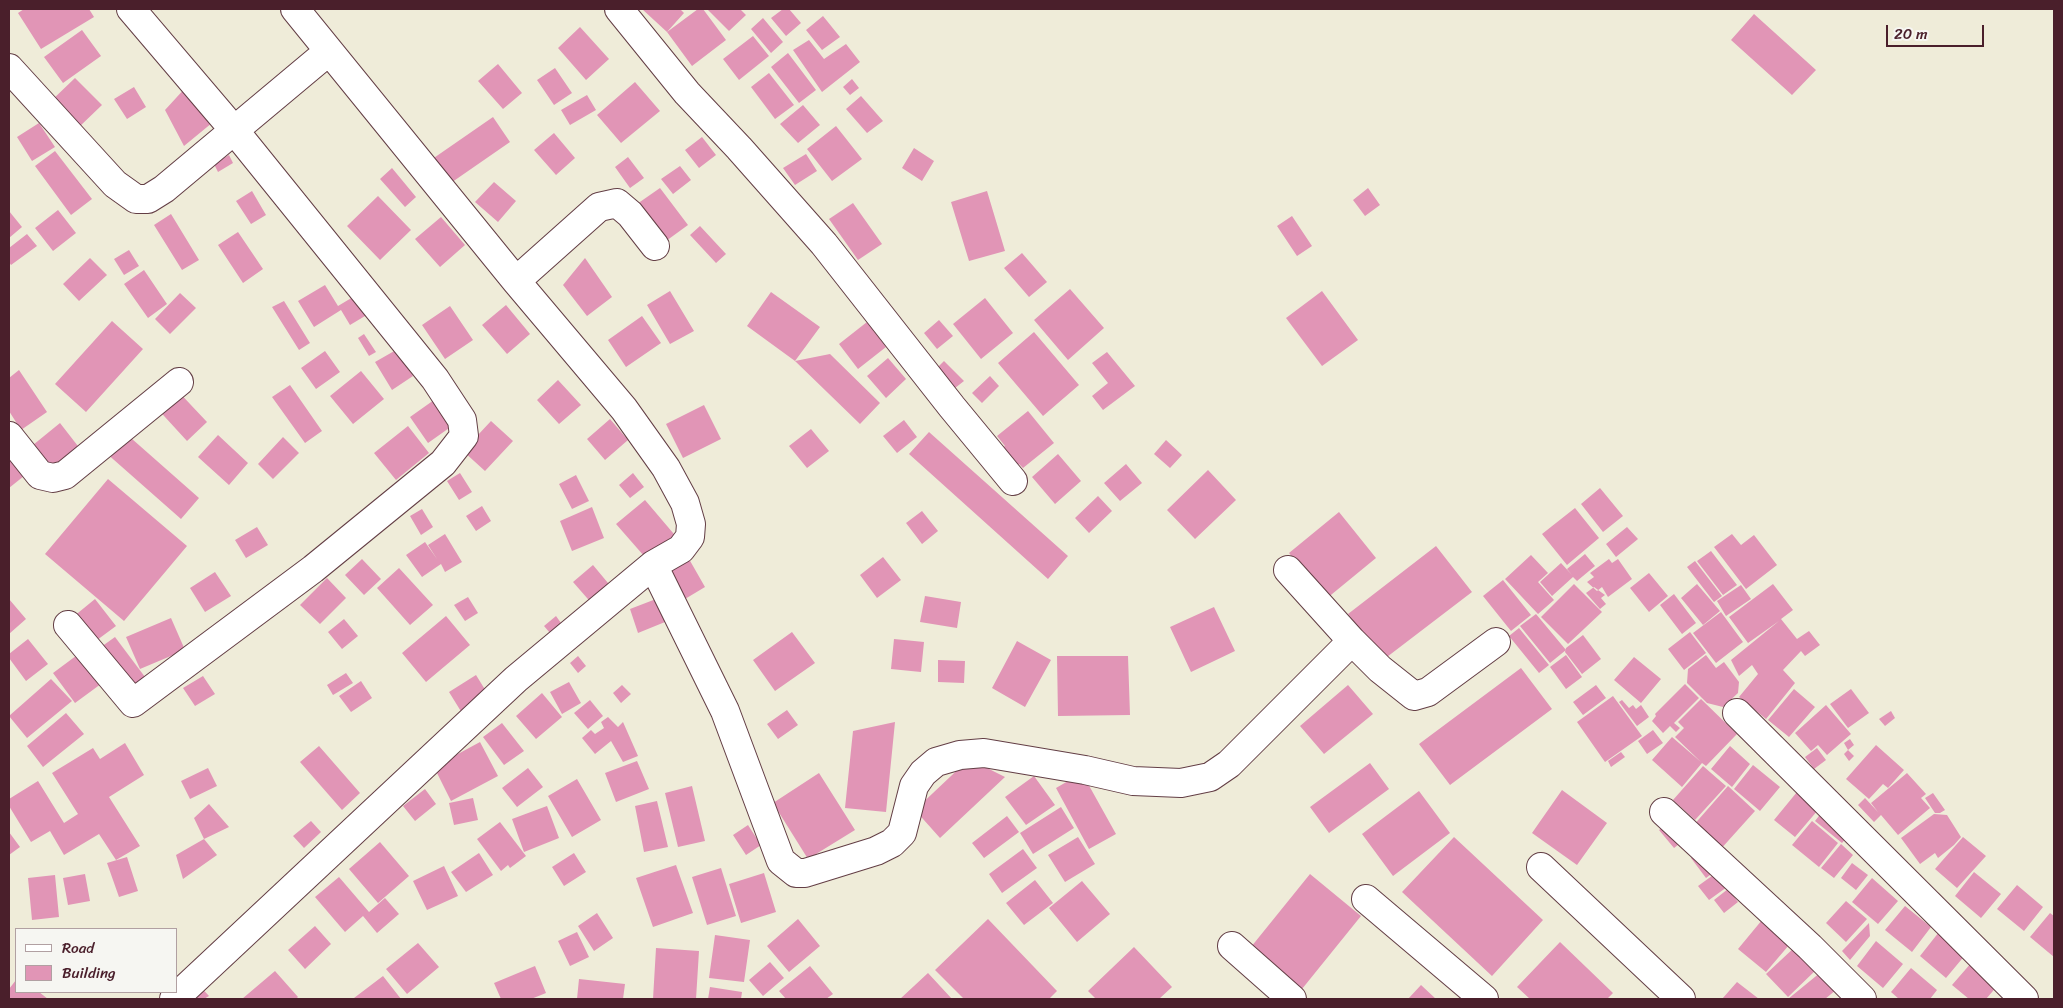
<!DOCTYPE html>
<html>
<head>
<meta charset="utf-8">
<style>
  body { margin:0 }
  #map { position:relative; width:2063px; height:1008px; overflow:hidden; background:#efecd9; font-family:Sriracha,sans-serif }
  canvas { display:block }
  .frame { position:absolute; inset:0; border:10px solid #4a1f2b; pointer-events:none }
  .legend { position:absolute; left:15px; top:928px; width:162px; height:65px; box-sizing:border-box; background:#f6f6f2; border:1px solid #b1a0a2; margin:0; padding:6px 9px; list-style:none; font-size:15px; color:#4a1f2b }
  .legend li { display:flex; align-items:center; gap:10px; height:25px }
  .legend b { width:25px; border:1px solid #b1a0a2 }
  .scale { position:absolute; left:1886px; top:25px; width:98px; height:22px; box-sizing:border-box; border:2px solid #4a1f2b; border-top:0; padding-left:6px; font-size:15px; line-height:18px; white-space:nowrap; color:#4a1f2b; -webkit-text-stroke:4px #f6f6f2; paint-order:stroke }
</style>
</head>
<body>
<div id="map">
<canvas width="2063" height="1008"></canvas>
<div class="frame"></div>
<ul class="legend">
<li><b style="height:6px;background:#fff"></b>Road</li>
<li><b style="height:14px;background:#e195b6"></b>Building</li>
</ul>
<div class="scale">20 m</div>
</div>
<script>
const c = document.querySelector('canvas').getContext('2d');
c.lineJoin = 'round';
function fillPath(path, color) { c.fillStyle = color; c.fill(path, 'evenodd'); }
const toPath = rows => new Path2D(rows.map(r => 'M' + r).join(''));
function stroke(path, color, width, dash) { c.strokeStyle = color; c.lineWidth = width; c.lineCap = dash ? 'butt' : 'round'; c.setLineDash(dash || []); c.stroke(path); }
fillPath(toPath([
  [24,9,89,9,94,17,41,49,18,13],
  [642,9,680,9,684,13,667,32],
  [698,9,703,9,726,40,692,66,667,32],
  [707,9,740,9,746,15,729,31],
  [783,9,789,9,801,23,786,36,771,18],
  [1754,14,1816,70,1792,95,1731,40],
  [823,16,840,37,822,50,806,30],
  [763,18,783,42,771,53,751,29],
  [580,27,609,59,586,80,558,48],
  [82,30,101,56,63,83,44,57],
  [753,36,769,56,739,80,723,59],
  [809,40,824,59,846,44,860,62,822,92,793,50],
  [788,53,816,90,799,103,771,67],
  [498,64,522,93,503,109,478,81],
  [555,68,572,93,554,105,537,80],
  [769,73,794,105,775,119,751,87],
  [75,78,102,105,77,129,50,102],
  [852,79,859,88,850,95,843,87],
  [635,82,660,111,621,143,597,115],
  [187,86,218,118,184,146,165,110],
  [134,87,146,107,127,119,114,99],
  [587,95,596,110,570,125,561,110],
  [861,96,883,121,867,133,846,109],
  [803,105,820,125,798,143,780,124],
  [493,117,510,142,445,187,428,162],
  [39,123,55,147,32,161,17,137],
  [836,126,862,159,832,181,807,149],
  [554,133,575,158,556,175,534,150],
  [702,137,716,155,699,168,685,150],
  [914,148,934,161,922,181,902,168],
  [55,151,92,199,71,215,35,166],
  [806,154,817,171,795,185,783,168],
  [229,155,233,163,218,172,214,164],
  [628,157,644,178,630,188,615,167],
  [680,166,691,180,673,194,661,179],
  [392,168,416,197,405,207,380,179],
  [494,182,516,201,498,222,475,202],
  [660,188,688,225,666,241,637,204],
  [1368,188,1380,205,1365,216,1353,200],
  [252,191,266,215,251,224,236,201],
  [987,191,1005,251,969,261,951,202],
  [378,196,411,230,380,260,347,226],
  [853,203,882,244,858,260,829,219],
  [58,210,76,233,53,251,35,228],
  [9,211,22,227,9,238],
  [171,214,199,260,182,270,154,225],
  [1292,216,1312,246,1297,256,1277,226],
  [441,217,465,245,440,267,415,239],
  [700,226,726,254,716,263,690,235],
  [238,232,263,269,243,283,218,245],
  [27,234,37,246,11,265,9,262,9,248],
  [129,250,139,266,124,275,114,259],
  [1022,253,1047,282,1029,297,1004,268],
  [90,258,107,275,79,301,63,284],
  [585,258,612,297,587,316,563,285],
  [144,270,167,304,148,318,124,284],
  [325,285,338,306,358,294,370,313,350,325,341,310,314,327,298,301],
  [1070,289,1104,328,1068,360,1034,320],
  [670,291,694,331,670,344,647,305],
  [1322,291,1358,340,1322,366,1286,318],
  [771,292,820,327,795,361,747,326],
  [180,293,196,308,170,334,155,319],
  [985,298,1013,333,981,359,953,324],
  [284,301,310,343,299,350,272,307],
  [506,305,530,334,507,354,482,325],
  [450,306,473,340,445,359,422,325],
  [642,316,661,343,626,367,608,340],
  [939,320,953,336,937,349,924,333],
  [112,321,143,349,86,412,55,384],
  [867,322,886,347,858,369,839,344],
  [1034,332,1079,385,1043,416,998,363],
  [364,334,376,352,369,356,358,338],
  [396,350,413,376,392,390,375,362],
  [325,351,340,372,316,389,301,368],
  [1107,352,1135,386,1103,410,1092,396,1108,383,1092,363],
  [830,354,880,403,860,424,795,361],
  [888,358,906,379,886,398,867,376],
  [944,361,964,381,955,388,936,369],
  [19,370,47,412,21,430,9,411,9,378],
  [361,371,384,399,353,424,330,396],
  [990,376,999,386,982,403,972,393],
  [558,380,581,405,559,424,537,400],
  [290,385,322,431,305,443,272,397],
  [174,387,207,422,187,441,154,405],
  [434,400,452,426,428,443,410,417],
  [704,405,721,439,683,458,666,424],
  [1028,411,1054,443,1023,468,1019,464,1012,469,998,451,1005,446,997,436],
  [610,419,628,440,605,460,587,439],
  [904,420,917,437,897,453,883,436],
  [491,421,513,441,485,471,463,451],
  [60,423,81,450,54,471,33,445],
  [408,426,429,453,396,480,374,453],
  [811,429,829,451,807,468,789,446],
  [123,431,199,498,181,519,105,452],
  [929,432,1068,556,1048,579,909,454],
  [218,435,248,463,229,485,198,457],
  [283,437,299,453,273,479,258,464],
  [1166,440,1182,455,1170,468,1154,454],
  [9,446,29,472,9,488],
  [1058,454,1081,481,1055,504,1032,477],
  [1126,464,1142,483,1120,501,1104,483],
  [1208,470,1236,500,1195,539,1167,510],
  [460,473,472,492,459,500,447,481],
  [633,473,644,487,630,498,619,485],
  [576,475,589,501,572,509,559,484],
  [108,479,187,546,124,621,45,554],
  [1600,488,1623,516,1603,532,1581,504],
  [1098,496,1112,511,1089,533,1075,518],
  [645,500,679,540,651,564,616,524],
  [482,506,491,521,476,531,466,516],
  [592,507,604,538,572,551,560,521],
  [1575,508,1599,538,1567,565,1542,534],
  [422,509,433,527,421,535,410,516],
  [922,511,938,531,922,544,906,523],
  [1339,512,1376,558,1326,599,1289,553],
  [257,527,268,545,246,558,235,540],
  [1627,527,1638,539,1616,557,1606,544],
  [445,534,462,562,445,572,441,564,422,577,406,555,425,542,437,559,428,545],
  [1732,534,1741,545,1754,535,1777,565,1746,589,1714,547],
  [1436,546,1472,592,1383,660,1348,614],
  [1711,551,1737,585,1723,595,1697,561],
  [1585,554,1595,566,1577,581,1573,577,1552,596,1540,582,1561,563,1572,575,1567,569],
  [1531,555,1548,573,1538,582,1554,600,1538,614,1505,579],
  [883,557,901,580,877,598,860,575],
  [362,559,381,579,364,595,345,575],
  [689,559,705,587,685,599,669,571],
  [1609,559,1612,563,1618,559,1632,579,1608,597,1602,587,1597,591,1587,582,1594,577,1590,573],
  [1695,561,1722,596,1714,602,1687,567],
  [593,565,613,589,594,606,573,582],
  [399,568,433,605,410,625,377,588],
  [215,572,231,596,205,612,190,588],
  [1649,573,1668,596,1649,612,1630,588],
  [327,578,346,598,320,624,300,605],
  [1503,580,1531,615,1511,631,1483,596],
  [1574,584,1602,612,1568,644,1541,617],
  [1697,584,1720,611,1703,625,1681,598],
  [1773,584,1793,610,1781,619,1797,639,1809,631,1820,645,1805,656,1801,651,1783,670,1795,683,1766,719,1739,697,1758,674,1752,665,1739,676,1731,660,1779,621,1748,643,1729,617],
  [1741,585,1751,599,1726,616,1717,601],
  [1594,587,1605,595,1601,598,1606,604,1600,609,1586,593],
  [1674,594,1696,623,1682,634,1660,605],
  [925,596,961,602,957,628,920,622],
  [468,597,478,613,465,621,454,605],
  [9,599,26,619,9,634],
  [95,599,116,626,93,643,73,617],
  [656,599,665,622,638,633,630,609],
  [1214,607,1235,651,1191,672,1170,627],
  [1721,612,1743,642,1716,663,1693,633],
  [1536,614,1566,650,1550,663,1520,626],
  [446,616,470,645,426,682,402,653],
  [556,616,561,623,550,633,544,626],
  [171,618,185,650,140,669,126,637],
  [344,619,358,636,342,649,328,632],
  [1519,628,1549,665,1539,673,1509,636],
  [792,632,815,663,775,691,753,660],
  [1690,632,1706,653,1684,670,1668,649],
  [1583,635,1601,659,1582,674,1565,652,1566,648],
  [115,637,145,677,124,693,94,652],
  [28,639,48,664,26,681,9,658,9,654],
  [894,639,924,642,921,672,891,669],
  [1017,641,1051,660,1025,707,992,688],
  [84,650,105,681,75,703,53,673],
  [1566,655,1582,677,1566,689,1550,667],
  [1706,655,1716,668,1724,662,1739,682,1738,693,1723,707,1707,703,1687,683,1688,669],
  [578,656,586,666,578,673,570,663],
  [1057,656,1128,656,1130,715,1058,716],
  [1634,657,1661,679,1641,703,1614,680],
  [938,660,965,661,964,683,938,682],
  [1521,668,1552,709,1450,785,1419,744],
  [346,673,353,683,333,695,327,685],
  [476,675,489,696,462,713,449,692],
  [203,676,215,694,195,706,183,688],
  [51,679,72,701,27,738,9,716],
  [361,681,372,698,351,712,339,696],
  [569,682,581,703,562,714,550,692],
  [1685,684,1699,698,1674,723,1680,728,1676,732,1670,726,1663,733,1652,721,1656,716,1655,714],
  [622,685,631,694,621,703,613,693],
  [1348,685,1373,714,1324,754,1300,726],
  [1596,685,1606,698,1583,715,1573,702],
  [1794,689,1815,707,1789,737,1768,720],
  [1851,689,1869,713,1848,728,1830,704],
  [542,693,562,717,536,739,516,716],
  [1613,696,1642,736,1605,762,1577,722],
  [1701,699,1737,734,1706,766,1702,763,1682,787,1652,760,1672,737,1701,762,1675,737,1684,728,1678,722],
  [590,700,603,716,588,729,574,713],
  [1622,700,1629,708,1633,705,1636,709,1641,705,1649,717,1637,726,1619,702],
  [1826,705,1851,734,1827,755,1818,745,1811,751,1795,733],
  [787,710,798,725,778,739,767,724],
  [1891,711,1895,718,1885,726,1879,719],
  [66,713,84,734,43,767,27,746],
  [608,717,618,727,623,722,638,756,623,762,611,741,595,754,582,738,591,730,595,734,604,728,601,722],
  [895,722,886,812,845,808,853,731],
  [502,723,524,751,504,765,483,737],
  [1653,730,1663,743,1647,754,1638,741],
  [1850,739,1854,745,1848,750,1844,743],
  [480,742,498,776,451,801,434,767],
  [125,743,144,775,109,797,140,846,116,860,99,834,64,855,50,831,31,842,9,806,9,799,38,781,64,823,78,814,52,773,93,748,100,759],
  [1876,745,1904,770,1888,788,1883,784,1869,799,1846,779],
  [319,746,360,793,342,810,300,762],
  [1730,746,1750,764,1732,787,1711,769],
  [1817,748,1826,760,1814,769,1805,757],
  [1848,750,1854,756,1849,761,1844,754],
  [1621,752,1625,757,1611,767,1608,761],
  [969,759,1005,777,940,838,915,810],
  [637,761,649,789,616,802,605,773],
  [1370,763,1389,789,1329,833,1310,807],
  [1753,765,1780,787,1760,811,1734,789],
  [1703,766,1726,786,1695,820,1673,800],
  [208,768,217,786,190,799,181,781],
  [528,768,543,787,517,807,502,788],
  [819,773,855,830,808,859,773,803],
  [1082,773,1116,834,1089,849,1056,788],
  [1907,773,1926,794,1921,798,1930,808,1898,835,1881,815,1874,822,1858,805,1865,798,1878,812,1871,803],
  [1034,776,1055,805,1026,825,1005,797],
  [577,779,601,820,572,837,548,796],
  [692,786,705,841,678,847,665,793],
  [1728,786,1755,811,1719,851,1692,827],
  [425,789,436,804,415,821,403,806],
  [1562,790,1607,823,1577,865,1532,833],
  [1419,791,1450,833,1393,876,1362,834],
  [1797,792,1818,810,1795,837,1774,820],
  [1933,793,1945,810,1940,813,1935,813,1925,798],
  [473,798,478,820,454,825,449,803],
  [657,801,668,847,644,852,635,806],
  [209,804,229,827,204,839,194,818],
  [547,806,559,838,524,852,512,819],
  [1061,807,1074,828,1033,854,1020,833],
  [1822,812,1849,835,1842,843,1815,821],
  [1934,814,1947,815,1961,837,1954,845,1938,858,1935,853,1920,864,1901,838],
  [1007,816,1019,832,984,858,972,843],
  [311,821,321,832,304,848,293,836],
  [1812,821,1838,843,1819,867,1792,845],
  [500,822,526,856,510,868,508,865,501,871,477,839],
  [1669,823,1683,841,1674,848,1659,830],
  [748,825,761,845,746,855,733,835],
  [9,832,20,847,9,855],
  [1078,837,1095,864,1065,882,1048,855],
  [1454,837,1543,920,1492,976,1402,892],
  [1963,837,1986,856,1957,888,1935,869],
  [204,839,217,855,183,879,176,855],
  [380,842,409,876,378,903,349,869],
  [1841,844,1853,855,1834,878,1821,868],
  [1023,849,1037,868,1002,893,989,874],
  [1698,852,1714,872,1706,878,1691,858],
  [479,853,493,875,466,892,451,872],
  [574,853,586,872,564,886,552,867],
  [127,857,138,891,119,897,107,863],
  [1852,863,1868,875,1856,890,1841,878],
  [676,865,693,913,653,927,636,878],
  [444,866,458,896,427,910,413,881],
  [721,868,736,916,707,925,692,877],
  [1974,872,2001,894,1981,918,1955,896],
  [764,873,776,912,741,923,729,884],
  [1716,873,1727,887,1709,900,1698,886],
  [85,874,90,901,68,905,63,878],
  [1310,874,1361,916,1302,989,1251,947],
  [55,875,59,917,32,920,28,878],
  [339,877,369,912,385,898,399,914,377,933,363,916,345,932,315,897],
  [1872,878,1898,901,1878,924,1852,902],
  [1035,880,1053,903,1024,925,1006,903],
  [1082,881,1110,914,1077,942,1049,908],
  [2017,885,2043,907,2024,931,1997,909],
  [1728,889,1738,902,1724,913,1714,900],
  [1846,901,1867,919,1846,942,1826,923],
  [1905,906,1931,927,1912,952,1885,930],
  [597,913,613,938,594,951,578,926],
  [2050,913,2054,916,2054,957,2030,937],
  [1767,914,1795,938,1766,972,1738,949],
  [798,919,820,946,789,972,767,946],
  [988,919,1057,991,1049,999,964,999,935,970],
  [1869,923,1870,936,1850,960,1842,951],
  [315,926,331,944,305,969,288,950],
  [577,932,589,957,570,966,558,941],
  [1939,932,1966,954,1946,978,1920,956],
  [715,935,750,940,744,982,709,978],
  [1876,941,1903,964,1883,988,1857,966],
  [1560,942,1613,993,1607,999,1530,999,1517,987],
  [418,943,439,967,407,994,386,969],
  [1796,946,1817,969,1788,997,1766,974],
  [1134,947,1172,987,1159,999,1096,999,1088,991],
  [656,948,699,951,696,999,653,999],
  [770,962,784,978,763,996,749,980],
  [1972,962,1999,984,1986,999,1969,999,1952,985],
  [535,966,546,993,531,999,501,999,494,983],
  [810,966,833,994,826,999,786,999,779,991],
  [1911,968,1937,990,1930,999,1899,999,1891,992],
  [275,971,298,997,296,999,242,999],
  [1821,972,1836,990,1825,999,1788,999],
  [928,973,952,999,900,999],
  [383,976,401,999,355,999,354,998],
  [579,979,625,984,623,999,577,999],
  [16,980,16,992,39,992,48,999,9,999,9,989],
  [196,982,209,996,204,999,187,999],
  [1737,982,1759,999,1722,999],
  [1421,985,1436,999,1408,999],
  [710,987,742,992,741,999,708,999]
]), '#e195b6');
const minor = toPath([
  [619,9,687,93,739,148,824,244,952,407,1013,481],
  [9,68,115,184,136,199,148,199,164,189,329,51],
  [516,281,599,207,617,203,630,214,655,246],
  [9,436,40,475,53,478,65,475,179,382],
  [653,565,725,711,781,861,796,873,805,873,876,851,892,843,902,833,914,786,923,773,936,762,960,755,984,753,1085,770,1133,781,1181,783,1210,777,1229,764,1352,641,1288,570],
  [68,625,133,703,313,569,443,463,464,436,462,420,435,379,234,130,131,9],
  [1352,641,1380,669,1414,696,1428,692,1496,642],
  [1737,713,2024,999],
  [1664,812,1810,947,1862,999],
  [1541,867,1681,999],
  [1366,899,1484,999],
  [1232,946,1292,999],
  [174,999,516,679,653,565,681,549,690,537,691,524,685,503,666,468,624,409,516,281,295,9]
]);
stroke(minor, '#633e45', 30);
stroke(minor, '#fff', 28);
</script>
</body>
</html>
